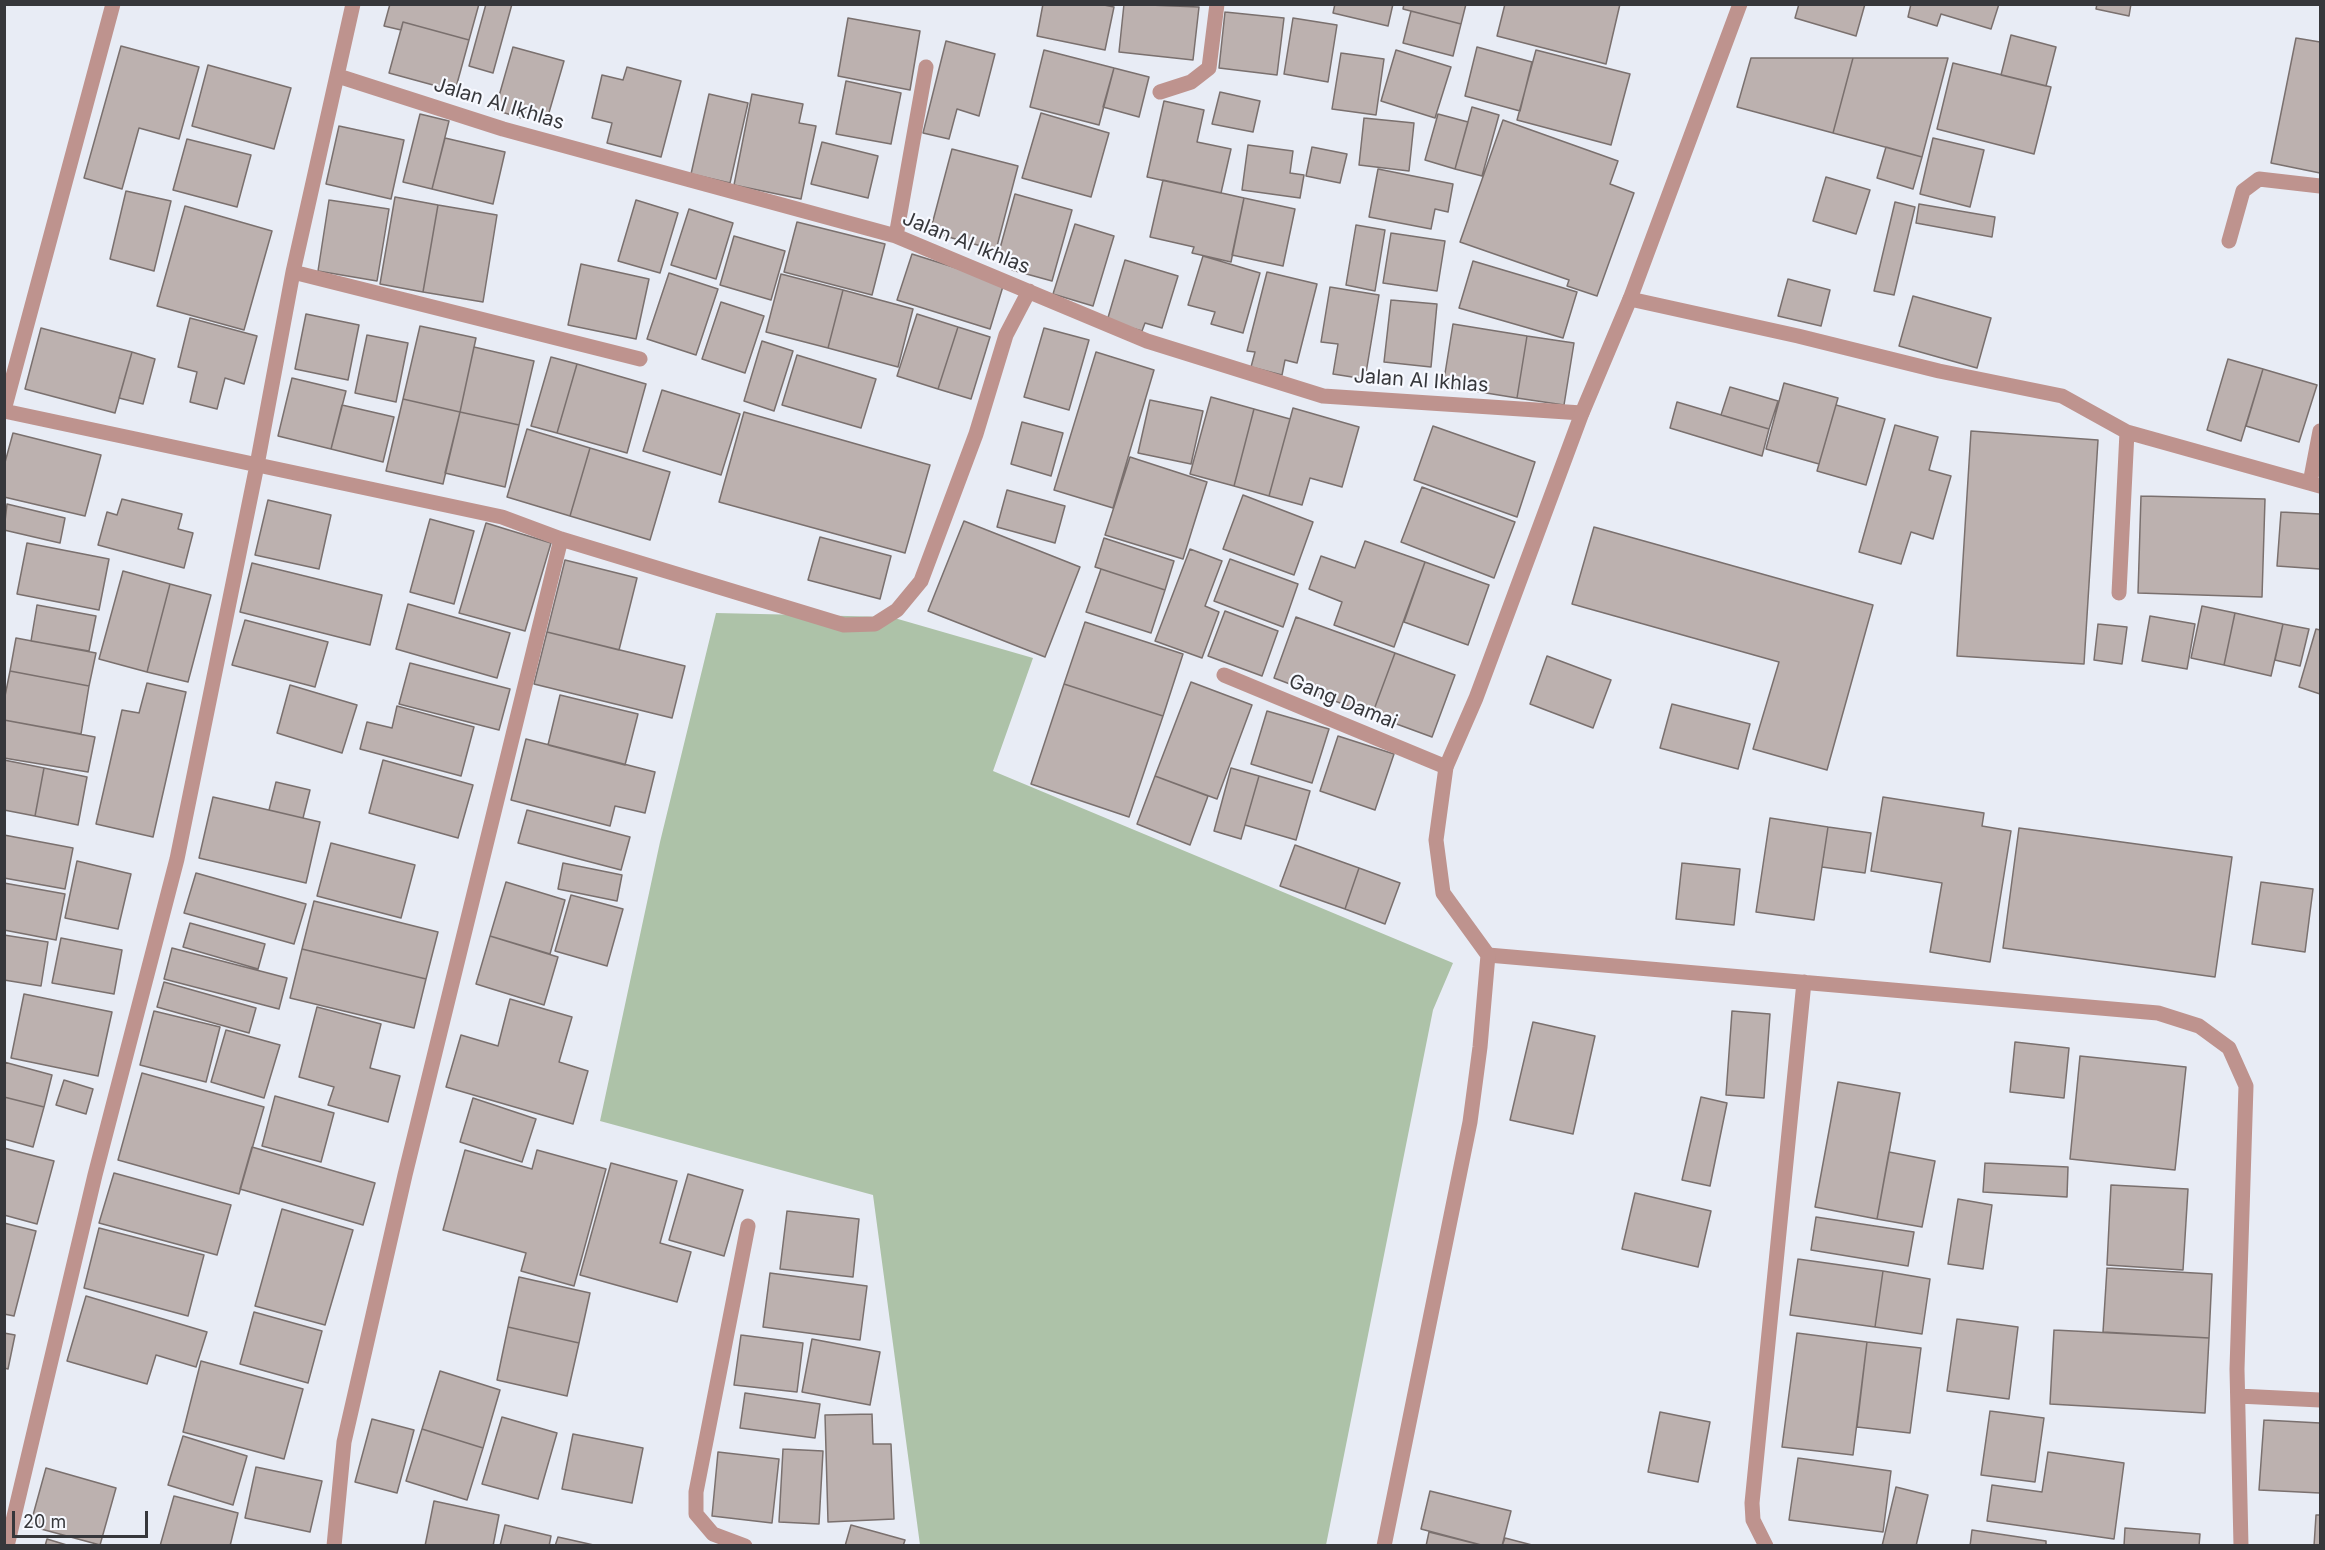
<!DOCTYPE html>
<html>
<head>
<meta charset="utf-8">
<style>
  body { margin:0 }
  #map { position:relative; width:2325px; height:1550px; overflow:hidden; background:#e8ecf5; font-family:Inter,sans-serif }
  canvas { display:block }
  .frame { position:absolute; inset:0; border:6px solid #36373b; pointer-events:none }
  .scale { position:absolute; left:12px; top:1511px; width:136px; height:27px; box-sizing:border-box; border:3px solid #36373b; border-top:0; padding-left:8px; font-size:18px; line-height:21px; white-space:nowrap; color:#36373b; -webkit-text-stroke:4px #f7f9ff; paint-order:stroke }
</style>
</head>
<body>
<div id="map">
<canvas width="2325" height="1550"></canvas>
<div class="frame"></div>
<div class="scale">20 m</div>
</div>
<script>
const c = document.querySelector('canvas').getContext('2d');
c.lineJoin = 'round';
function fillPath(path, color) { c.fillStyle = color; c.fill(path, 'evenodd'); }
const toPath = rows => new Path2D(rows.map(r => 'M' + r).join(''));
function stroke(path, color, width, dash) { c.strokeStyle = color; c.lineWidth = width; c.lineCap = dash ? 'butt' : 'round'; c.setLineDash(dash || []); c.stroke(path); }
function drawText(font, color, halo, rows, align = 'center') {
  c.font = font + ' Inter,sans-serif'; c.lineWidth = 4.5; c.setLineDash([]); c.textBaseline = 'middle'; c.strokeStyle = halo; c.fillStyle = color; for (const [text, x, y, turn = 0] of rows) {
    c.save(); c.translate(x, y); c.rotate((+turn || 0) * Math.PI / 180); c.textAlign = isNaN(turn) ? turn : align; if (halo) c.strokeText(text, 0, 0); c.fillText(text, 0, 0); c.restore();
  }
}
fillPath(toPath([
  [716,613,891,617,1033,658,993,771,1453,963,1433,1010,1326,1545,920,1545,873,1195,600,1121,660,842]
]), '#adc2a8');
const building = toPath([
  [390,4,479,4,469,40,403,22,401,30,384,26,390,4],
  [486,4,512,4,493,73,469,66,486,4],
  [1043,4,1099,4,1114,7,1105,50,1037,36,1043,4],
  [1124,4,1199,7,1193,60,1119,52,1124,4],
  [1335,4,1393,4,1388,26,1333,13,1335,4],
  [1404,4,1466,4,1461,24,1403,9,1404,4],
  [1505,4,1620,4,1606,64,1497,36,1505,4],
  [1799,4,1865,4,1856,36,1795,18,1799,4],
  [1911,4,1999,4,1991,29,1941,14,1937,26,1908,17,1911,4],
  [2097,4,2131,4,2129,16,2096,9,2097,4],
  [1411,11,1461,24,1453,56,1403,43,1411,11],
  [1225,12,1284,18,1277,75,1219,68,1225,12],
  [848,18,920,31,910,90,838,76,848,18],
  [1293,18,1337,25,1328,82,1284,74,1293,18],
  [403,22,469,40,455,91,389,73,403,22],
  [2011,35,2056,47,2046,86,2001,75,2011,35],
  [2296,38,2320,42,2320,173,2271,163,2296,38],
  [946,41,995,54,979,116,957,109,949,139,923,133,946,41],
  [121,46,199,67,179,139,139,128,122,189,84,178,121,46],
  [513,47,564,61,548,116,531,111,528,120,495,110,513,47],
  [1477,47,1532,62,1520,111,1465,96,1477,47],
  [1044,50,1114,68,1099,125,1030,107,1044,50],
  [1396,50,1451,67,1435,118,1381,101,1396,50],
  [1536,50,1630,74,1611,145,1517,120,1536,50],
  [1341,53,1384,59,1376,115,1332,109,1341,53],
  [1751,58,1853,58,1833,133,1737,107,1751,58],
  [1853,58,1948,58,1922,157,1833,133,1853,58],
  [1953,63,2051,87,2034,154,1937,129,1953,63],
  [208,65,291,88,274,149,192,126,208,65],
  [627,67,681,81,661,157,607,143,612,123,592,118,602,75,623,80,627,67],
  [1114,68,1149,77,1139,117,1103,107,1114,68],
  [846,81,901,93,891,144,836,134,846,81],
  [1220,92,1260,101,1253,132,1212,124,1220,92],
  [709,94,748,103,730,183,691,174,709,94],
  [752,94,803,104,799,123,816,126,801,199,734,185,752,94],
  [1164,101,1204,110,1197,142,1231,149,1221,193,1147,177,1164,101],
  [1472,107,1499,115,1482,176,1455,169,1472,107],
  [1041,113,1109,133,1091,197,1022,178,1041,113],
  [420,114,449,121,432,189,403,182,420,114],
  [1438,114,1468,122,1455,169,1425,160,1438,114],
  [1364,118,1414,123,1409,171,1359,165,1364,118],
  [1503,120,1618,161,1610,184,1634,193,1597,296,1567,286,1569,280,1460,242,1503,120],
  [339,126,404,140,391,199,326,184,339,126],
  [445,138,505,152,493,204,432,189,445,138],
  [1933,138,1984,150,1970,207,1920,194,1933,138],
  [187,139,251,155,237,207,173,190,187,139],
  [822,142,878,156,868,198,811,184,822,142],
  [1248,145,1293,151,1290,173,1304,175,1300,198,1242,190,1248,145],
  [1312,147,1347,154,1340,183,1306,176,1312,147],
  [1886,147,1922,157,1913,189,1877,178,1886,147],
  [952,149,1018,166,996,250,930,232,952,149],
  [1378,169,1453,184,1448,212,1435,209,1431,229,1369,217,1378,169],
  [1826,177,1870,190,1856,234,1813,221,1826,177],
  [1163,180,1244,198,1231,262,1192,253,1194,247,1150,237,1163,180],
  [126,191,171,201,154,271,110,259,126,191],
  [1015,194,1072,210,1052,281,1012,270,1016,257,999,252,1015,194],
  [395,197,438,205,423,292,380,284,395,197],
  [1244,198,1295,209,1283,266,1232,255,1244,198],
  [329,200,389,209,377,281,318,271,329,200],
  [636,200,678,213,660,273,618,261,636,200],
  [1895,202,1915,207,1894,295,1874,291,1895,202],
  [1919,204,1995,217,1992,237,1916,223,1919,204],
  [438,205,497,215,483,302,423,292,438,205],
  [185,206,272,231,244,330,157,306,185,206],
  [689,209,733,223,716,279,671,265,689,209],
  [797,222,885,244,872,295,784,272,797,222],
  [1075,224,1114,236,1093,306,1053,294,1075,224],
  [1356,225,1385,230,1375,291,1346,285,1356,225],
  [1391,233,1445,241,1437,291,1383,283,1391,233],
  [734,236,785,251,771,300,720,285,734,236],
  [912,254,1004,283,990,329,897,300,912,254],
  [1203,256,1260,273,1243,333,1211,324,1215,312,1188,305,1203,256],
  [1125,260,1178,276,1162,328,1145,323,1142,331,1107,321,1125,260],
  [1473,261,1577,292,1563,338,1459,308,1473,261],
  [581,264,649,279,636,339,568,325,581,264],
  [1267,272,1317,284,1297,363,1285,360,1282,375,1251,367,1255,352,1247,351,1267,272],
  [669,273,718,289,696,355,647,339,669,273],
  [781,274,843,290,828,348,766,332,781,274],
  [1788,279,1830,290,1821,326,1778,316,1788,279],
  [1330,287,1379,295,1365,379,1333,374,1338,344,1321,342,1330,287],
  [843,290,913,309,898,367,828,348,843,290],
  [1913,296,1991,318,1977,368,1899,346,1913,296],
  [1391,300,1437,304,1431,367,1384,362,1391,300],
  [721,302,764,316,745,373,702,359,721,302],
  [306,314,359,325,348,380,295,369,306,314],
  [917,314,958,327,938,389,897,376,917,314],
  [190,318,257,336,244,384,225,378,217,409,190,402,197,372,178,367,190,318],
  [1453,324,1527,336,1517,398,1443,386,1453,324],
  [420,326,476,338,460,412,403,399,420,326],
  [958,327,990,337,971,399,938,389,958,327],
  [41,328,132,352,115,413,25,389,41,328],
  [1044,328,1089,340,1069,410,1024,397,1044,328],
  [367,335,408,343,396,402,355,393,367,335],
  [1527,336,1574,343,1564,405,1517,398,1527,336],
  [762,341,793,351,774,411,744,401,762,341],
  [474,347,534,361,519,425,460,412,474,347],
  [132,352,155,359,143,404,119,398,132,352],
  [1096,352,1154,370,1113,508,1054,490,1096,352],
  [797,355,876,379,861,428,782,405,797,355],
  [551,357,577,364,557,433,531,426,551,357],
  [2228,359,2263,369,2241,441,2207,430,2228,359],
  [577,364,646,384,627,453,557,433,577,364],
  [2263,369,2317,385,2299,442,2246,426,2263,369],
  [292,378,346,391,331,449,278,436,292,378],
  [1784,383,1838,398,1819,464,1766,449,1784,383],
  [1730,387,1778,401,1769,429,1721,415,1730,387],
  [662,390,740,414,721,475,643,451,662,390],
  [1211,397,1254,409,1234,486,1190,474,1211,397],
  [403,399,460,412,443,484,386,471,403,399],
  [1150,400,1203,411,1191,464,1138,453,1150,400],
  [1677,402,1769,429,1762,456,1670,428,1677,402],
  [342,405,394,417,383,462,331,449,342,405],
  [1836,405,1885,419,1866,485,1817,471,1836,405],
  [1293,408,1359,427,1342,487,1310,478,1302,505,1269,496,1293,408],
  [1254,409,1290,419,1269,496,1234,486,1254,409],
  [460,412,519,425,505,487,445,473,460,412],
  [744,412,930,465,905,553,719,502,744,412],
  [1022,422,1063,433,1051,476,1011,464,1022,422],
  [1895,425,1938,437,1929,470,1951,476,1933,539,1911,532,1901,564,1859,552,1895,425],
  [1433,426,1535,462,1517,517,1414,480,1433,426],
  [527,429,590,448,570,516,507,497,527,429],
  [1971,431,2098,440,2084,664,1957,656,1971,431],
  [13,433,101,455,85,516,4,497,4,466,13,433],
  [590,448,670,472,650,540,570,516,590,448],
  [1130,457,1207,482,1183,559,1105,535,1130,457],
  [1422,487,1515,522,1494,578,1401,542,1422,487],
  [1007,490,1065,506,1055,543,997,527,1007,490],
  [1243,495,1313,522,1294,575,1223,549,1243,495],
  [2141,496,2265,499,2262,597,2138,593,2141,496],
  [122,499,182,514,178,529,193,533,184,568,98,545,107,512,117,515,122,499],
  [268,500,331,515,319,569,255,555,268,500],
  [7,504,65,518,60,543,4,530,7,504],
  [2281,512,2320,514,2320,569,2277,566,2281,512],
  [430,519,474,531,454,604,410,592,430,519],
  [964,521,1080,567,1045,657,928,611,964,521],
  [486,523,551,543,525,631,459,613,486,523],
  [1594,527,1873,605,1827,770,1753,749,1779,662,1572,604,1594,527],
  [820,537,891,556,880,599,808,580,820,537],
  [1104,538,1174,561,1165,590,1095,567,1104,538],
  [1365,541,1425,562,1394,647,1334,625,1342,602,1309,589,1321,556,1355,568,1365,541],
  [27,543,109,559,99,610,17,594,27,543],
  [1190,549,1222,561,1205,606,1219,612,1202,658,1155,641,1190,549],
  [1230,559,1298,584,1283,627,1214,601,1230,559],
  [565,560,637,578,619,650,547,632,565,560],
  [1425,562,1489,585,1468,645,1404,622,1425,562],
  [252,563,382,595,370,645,240,612,252,563],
  [1101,569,1165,590,1151,633,1086,612,1101,569],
  [123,571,170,584,147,672,99,659,123,571],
  [170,584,211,595,188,682,147,672,170,584],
  [408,604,510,633,497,678,396,649,408,604],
  [37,605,96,616,89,651,31,641,37,605],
  [2202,606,2235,613,2224,665,2191,658,2202,606],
  [1225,611,1278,631,1262,676,1208,656,1225,611],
  [2235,613,2283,624,2271,676,2224,665,2235,613],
  [2150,616,2195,624,2187,669,2142,661,2150,616],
  [1296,617,1395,653,1372,715,1274,678,1296,617],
  [245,620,328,642,315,687,232,665,245,620],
  [1085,622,1183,654,1163,716,1064,684,1085,622],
  [2098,624,2127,627,2122,664,2094,660,2098,624],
  [2283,624,2309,629,2300,666,2275,660,2283,624],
  [2316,629,2320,630,2320,694,2299,687,2316,629],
  [547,632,685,666,672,718,534,684,547,632],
  [16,638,96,653,89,686,10,671,16,638],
  [1395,653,1455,675,1432,737,1372,715,1395,653],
  [1547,656,1611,680,1593,728,1530,704,1547,656],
  [410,663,510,689,499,730,399,704,410,663],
  [10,671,89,686,81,734,4,720,4,701,10,671],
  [1191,682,1252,705,1217,799,1155,776,1191,682],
  [147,683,186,692,153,837,96,824,122,710,139,713,147,683],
  [1064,684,1163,716,1129,817,1031,784,1064,684],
  [290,685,357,705,342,753,277,733,290,685],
  [560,695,638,714,625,765,548,745,560,695],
  [1672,704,1750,724,1738,769,1660,748,1672,704],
  [397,706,474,727,461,776,360,749,367,722,392,728,397,706],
  [1267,711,1329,729,1312,783,1251,764,1267,711],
  [4,720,95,737,88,772,4,758,4,720],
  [1338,736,1394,754,1375,810,1320,791,1338,736],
  [526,739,655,772,645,813,615,806,610,826,511,800,526,739],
  [4,760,44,768,35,816,4,810,4,760],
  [383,760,473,785,458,838,369,813,383,760],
  [44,768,87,777,78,825,35,816,44,768],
  [1231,768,1259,776,1241,839,1214,831,1231,768],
  [1155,776,1208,796,1190,845,1137,824,1155,776],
  [1259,776,1310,791,1296,840,1245,825,1259,776],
  [276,782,310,790,303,818,269,810,276,782],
  [213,797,320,822,306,883,199,858,213,797],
  [1883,797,1984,813,1982,826,2011,831,1990,962,1930,952,1942,883,1871,871,1883,797],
  [527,810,630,837,621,870,518,843,527,810],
  [1770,818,1828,827,1814,920,1756,912,1770,818],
  [1828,827,1871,833,1865,873,1822,867,1828,827],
  [2019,828,2232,857,2215,977,2003,948,2019,828],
  [4,835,73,848,65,889,4,878,4,835],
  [331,843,415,865,401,918,317,896,331,843],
  [1295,845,1359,868,1345,909,1280,886,1295,845],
  [77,861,131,874,118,929,65,918,77,861],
  [563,863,622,875,617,901,558,889,563,863],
  [1682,863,1740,869,1734,925,1676,919,1682,863],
  [1359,868,1400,883,1385,924,1345,909,1359,868],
  [196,873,306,904,294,944,184,913,196,873],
  [506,882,565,900,550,954,490,936,506,882],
  [2261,882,2313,889,2305,952,2252,944,2261,882],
  [4,883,65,894,56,940,4,930,4,883],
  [571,895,623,909,607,966,555,951,571,895],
  [314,901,438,932,426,979,302,949,314,901],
  [190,923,265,944,258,969,183,947,190,923],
  [4,935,48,942,41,986,4,980,4,935],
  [490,936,558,957,544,1005,476,984,490,936],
  [61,938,122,950,114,994,52,983,61,938],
  [172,948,287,978,279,1009,164,979,172,948],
  [302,949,426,979,414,1028,290,998,302,949],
  [164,982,256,1008,249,1033,157,1007,164,982],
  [24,994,112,1012,98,1076,11,1058,24,994],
  [510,999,572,1017,559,1062,588,1071,573,1124,446,1087,461,1035,498,1046,510,999],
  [317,1007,381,1024,370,1068,400,1076,388,1122,328,1105,334,1087,299,1077,317,1007],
  [154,1011,220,1027,206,1082,140,1065,154,1011],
  [1732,1011,1770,1014,1764,1098,1726,1095,1732,1011],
  [1533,1022,1595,1036,1573,1134,1510,1120,1533,1022],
  [226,1030,280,1045,264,1098,211,1082,226,1030],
  [2015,1042,2069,1048,2064,1098,2010,1092,2015,1042],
  [2080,1056,2186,1067,2175,1170,2070,1159,2080,1056],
  [4,1062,52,1075,44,1107,4,1097,4,1062],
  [142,1073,264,1107,239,1194,118,1160,142,1073],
  [64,1080,93,1089,86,1114,56,1105,64,1080],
  [1838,1082,1900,1093,1877,1219,1815,1207,1838,1082],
  [275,1096,334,1113,321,1162,262,1146,275,1096],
  [4,1097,44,1107,33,1147,4,1139,4,1097],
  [1701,1097,1727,1103,1710,1186,1682,1180,1701,1097],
  [473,1098,536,1119,522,1162,460,1142,473,1098],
  [252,1147,375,1183,363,1225,240,1189,252,1147],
  [4,1148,54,1161,37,1224,4,1215,4,1148],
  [465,1150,532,1169,537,1150,606,1169,574,1286,521,1271,526,1253,443,1230,465,1150],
  [1889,1152,1935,1161,1922,1227,1877,1219,1889,1152],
  [611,1163,677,1181,660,1243,691,1252,677,1302,580,1275,611,1163],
  [1985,1163,2068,1167,2067,1197,1983,1192,1985,1163],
  [114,1173,231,1205,217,1255,99,1223,114,1173],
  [688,1174,743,1190,724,1256,669,1240,688,1174],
  [2111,1185,2188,1189,2183,1270,2107,1265,2111,1185],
  [1635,1193,1711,1211,1698,1267,1622,1249,1635,1193],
  [1958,1199,1992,1205,1983,1269,1948,1264,1958,1199],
  [282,1209,353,1230,325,1325,255,1306,282,1209],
  [787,1211,859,1219,853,1277,780,1269,787,1211],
  [1816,1217,1914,1232,1908,1266,1811,1250,1816,1217],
  [4,1223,36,1231,14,1316,4,1314,4,1223],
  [99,1228,204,1255,188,1316,84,1288,99,1228],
  [1798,1259,1883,1271,1875,1327,1790,1315,1798,1259],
  [2107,1268,2212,1274,2209,1338,2103,1332,2107,1268],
  [1883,1271,1930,1279,1922,1334,1875,1327,1883,1271],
  [770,1273,867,1286,860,1340,763,1327,770,1273],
  [519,1277,590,1293,579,1343,508,1327,519,1277],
  [86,1296,207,1332,196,1367,156,1355,147,1384,67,1361,86,1296],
  [254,1312,322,1331,308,1383,240,1364,254,1312],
  [1957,1319,2018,1327,2009,1399,1947,1391,1957,1319],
  [508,1327,579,1343,567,1396,497,1380,508,1327],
  [2054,1330,2209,1338,2205,1413,2050,1404,2054,1330],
  [4,1333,15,1335,8,1369,4,1368,4,1333],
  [1797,1333,1867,1342,1853,1455,1782,1447,1797,1333],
  [741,1335,803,1343,797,1392,734,1385,741,1335],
  [812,1339,880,1352,870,1405,802,1392,812,1339],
  [1867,1342,1921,1348,1910,1433,1857,1427,1867,1342],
  [201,1361,303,1389,284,1459,183,1432,201,1361],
  [440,1371,500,1390,483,1448,422,1429,440,1371],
  [745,1393,820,1404,815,1438,740,1428,745,1393],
  [1990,1411,2044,1418,2035,1482,1981,1475,1990,1411],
  [1660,1412,1710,1422,1698,1482,1648,1472,1660,1412],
  [872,1414,873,1444,891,1444,894,1519,828,1522,825,1415,872,1414],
  [502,1417,557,1433,538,1499,482,1484,502,1417],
  [372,1419,414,1430,397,1493,355,1482,372,1419],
  [2264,1420,2320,1423,2320,1493,2259,1490,2264,1420],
  [422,1429,483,1448,467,1500,406,1481,422,1429],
  [573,1434,643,1448,632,1503,562,1489,573,1434],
  [183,1436,247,1456,233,1505,168,1485,183,1436],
  [783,1449,823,1451,819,1524,779,1522,783,1449],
  [718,1452,779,1459,772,1523,712,1516,718,1452],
  [2048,1452,2124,1463,2114,1539,1987,1521,1992,1485,2042,1492,2048,1452],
  [1798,1458,1891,1471,1883,1532,1789,1520,1798,1458],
  [256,1467,322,1481,310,1532,245,1518,256,1467],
  [46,1468,116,1488,100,1545,30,1526,46,1468],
  [1896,1487,1928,1495,1916,1546,1882,1546,1896,1487],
  [1430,1491,1511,1511,1502,1546,1485,1546,1421,1529,1430,1491],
  [174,1496,238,1513,230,1546,160,1546,174,1496],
  [434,1501,499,1515,493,1546,425,1546,434,1501],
  [2316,1515,2320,1515,2320,1546,2314,1546,2316,1515],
  [505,1525,551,1536,549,1546,500,1546,505,1525],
  [851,1525,905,1540,903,1546,845,1546,851,1525],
  [2125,1528,2200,1534,2199,1546,2124,1546,2125,1528],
  [1972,1530,2046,1541,2046,1546,1970,1546,1972,1530],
  [1429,1532,1485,1546,1426,1546,1429,1532],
  [558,1537,598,1546,555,1546,558,1537],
  [1505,1538,1532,1545,1531,1546,1502,1546,1505,1538],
  [47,1539,70,1546,45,1546,47,1539]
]);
fillPath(building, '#bcb1af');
stroke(building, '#7a706e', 1.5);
stroke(toPath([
  [338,76,503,129,896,236,1147,341,1323,396,1582,413],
  [1160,92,1191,82,1209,68,1217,4],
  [896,236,926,67],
  [2229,241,2243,191,2259,179,2320,186],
  [293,272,640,359],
  [1630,299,1798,336,1939,371,2062,396,2127,432,2320,486],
  [4,410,113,4],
  [4,411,502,517,561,539,844,625,875,624,897,610,921,581,976,434,1006,335,1029,291],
  [2310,483,2320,431],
  [2119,593,2127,432],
  [1224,675,1446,767],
  [1488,955,2158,1013,2199,1026,2229,1048,2246,1086,2237,1369,2241,1546],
  [2238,1396,2320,1400],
  [7,1546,95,1175,177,859,257,465,293,272,353,4],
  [334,1546,344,1442,405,1175,561,539],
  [745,1546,713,1534,696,1514,696,1492,748,1226],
  [1766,1546,1753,1520,1752,1503,1804,982]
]), '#be938e', 15);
stroke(toPath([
  [1384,1546,1470,1122,1480,1047,1488,955,1443,893,1436,840,1446,767,1476,698,1582,413,1630,299,1740,4]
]), '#be938e', 15);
drawText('20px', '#36373b', '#f7f9ff', [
  ["Jalan Al Ikhlas",499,104,17],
  ["Jalan Al Ikhlas",966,243,22],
  ["Jalan Al Ikhlas",1421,381,4],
  ["Gang Damai",1343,702,22]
]);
</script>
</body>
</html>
